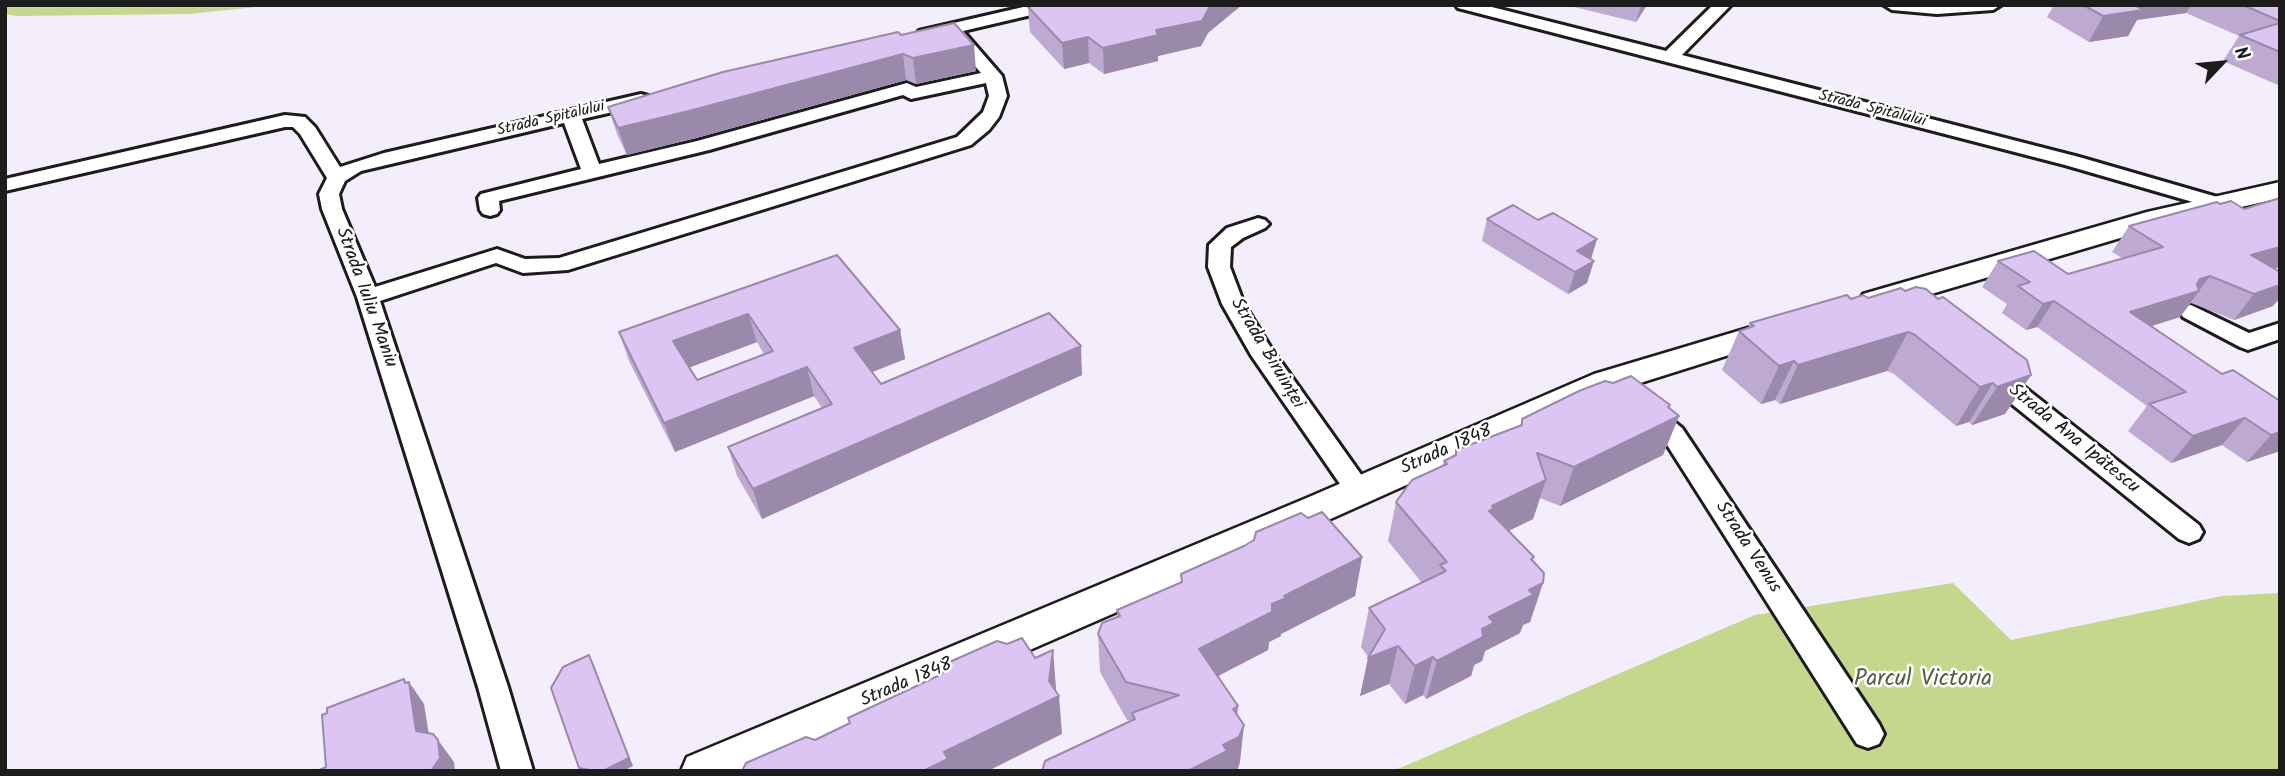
<!DOCTYPE html>
<html>
<head>
<meta charset="utf-8">
<style>
  body { margin:0 }
  #map { position:relative; width:2285px; height:776px; overflow:hidden; background:#f4edfb; font-family:Kalam,sans-serif }
  canvas { display:block }
  .frame { position:absolute; inset:0; border:7px solid #1c1c1c; pointer-events:none }
  .north { position:absolute; left:2187px; top:28px; width:70px; height:70px; -webkit-text-stroke:5px #fff; paint-order:stroke; rotate:64deg; font-size:19px; font-weight:700; line-height:28px; text-align:center; color:#1c1c1c }
  .north::after { content:''; display:block; margin:auto; width:24px; height:32px; background:#1c1c1c; clip-path:polygon(50% 0,100% 100%,50% 72%,0 100%) }
</style>
</head>
<body>
<div id="map">
<canvas width="2285" height="776"></canvas>
<div class="frame"></div>
<div class="north">N</div>
</div>
<script>
const c = document.querySelector('canvas').getContext('2d');
c.lineJoin = 'round';
function fillPath(path, color) { c.fillStyle = color; c.fill(path, 'evenodd'); }
const toPath = rows => new Path2D(rows.map(r => 'M' + r).join(''));
function stroke(path, color, width, dash) { c.strokeStyle = color; c.lineWidth = width; c.lineCap = dash ? 'butt' : 'round'; c.setLineDash(dash || []); c.stroke(path); }
function drawText(font, color, halo, rows, align = 'center') {
  c.font = font + ' Kalam,sans-serif'; c.lineWidth = 5; c.setLineDash([]); c.textBaseline = 'middle'; c.strokeStyle = halo; c.fillStyle = color; for (const [text, x, y, turn = 0] of rows) {
    c.save(); c.translate(x, y); c.rotate((+turn || 0) * Math.PI / 180); c.textAlign = isNaN(turn) ? turn : align; if (halo) c.strokeText(text, 0, 0); c.fillText(text, 0, 0); c.restore();
  }
}
fillPath(toPath([
  [5,5,277,5,188,14,17,16,5,14],
  [1953,583,2011,640,2222,596,2280,593,2280,771,1393,771,1755,615]
]), '#c4d78c');
const street = toPath([
  [1032,5,1063,5,1061,8,963,31,1002,76,1007,96,999,117,989,130,971,145,568,270,523,273,496,263,380,301,508,687,533,771,501,771,478,687,357,297,322,209,319,194,327,178,300,134,293,127,285,127,5,191,5,179,285,115,305,117,315,127,340,167,384,153,641,94,648,96,650,100,648,104,582,119,599,164,697,141,907,83,916,87,981,73,948,35,925,40,916,35,919,31,1032,5],
  [986,83,989,96,983,112,957,137,559,258,525,259,497,249,375,287,342,209,339,194,345,181,361,171,564,123,581,169,481,194,478,198,480,210,483,214,490,216,497,214,500,210,499,201,709,150,903,95,911,99,986,83],
  [1456,5,1484,5,1666,51,1713,5,1731,5,1682,55,2079,157,2224,199,2227,203,2224,207,2210,207,2065,165,1458,8,1456,5],
  [1884,5,2001,5,1993,10,1937,14,1892,10,1884,5],
  [1258,218,1265,220,1269,224,1265,228,1243,238,1231,247,1230,267,1244,304,1269,345,1367,483,1371,490,1367,497,1358,500,1349,497,1251,355,1222,304,1208,267,1209,245,1227,228,1258,218],
  [2191,305,2249,333,2280,323,2280,339,2248,350,2240,347,2183,317,2180,312,2183,307,2191,305],
  [1991,366,2000,368,2199,525,2203,532,2199,539,2189,543,2179,539,1982,380,1979,374,1982,368,1991,366],
  [1646,403,1655,406,1682,428,1879,724,1884,734,1879,744,1868,748,1857,744,1664,440,1637,418,1633,412,1637,406,1646,403]
]);
const secondary = toPath([
  [2280,182,2280,198,2164,225,1874,311,1863,308,1859,301,1863,294,2147,212,2280,182],
  [1775,320,1786,323,1791,330,1786,337,1618,390,1335,517,752,771,681,771,687,757,1309,497,1594,374,1775,320]
]);
stroke(street, '#1c1c1c', 6);
stroke(secondary, '#1c1c1c', 5);
fillPath(street, '#fff');
fillPath(secondary, '#fff');
fillPath(toPath([
  [1566,5,1647,5,1636,22],
  [2054,5,2280,5,2280,86,2223,61,2239,36,2186,13,2137,20,2128,36,2089,42,2047,17],
  [1028,7,1208,33,1201,46,1158,56,1158,61,1104,74,1089,63,1064,69,1030,32],
  [901,35,976,71,916,84,906,80,696,138,627,155,617,134,608,107],
  [2280,198,2280,267,2274,268,2273,306,2234,320,2191,303,2180,317,2151,326,2222,374,2233,370,2280,451,2247,462,2222,445,2171,463,2128,431,2147,406,2037,327,2026,330,2002,313,2007,304,1982,287,1998,261,2068,274,2122,258,2112,252,2129,226,2220,204,2244,209],
  [1487,219,1538,220,1597,239,1591,259,1587,283,1568,294,1482,241],
  [837,255,900,330,905,359,872,372,881,384,1082,375,762,519,737,476,728,447,822,408,814,396,675,452,629,361,619,332],
  [757,342,764,354,697,380,689,367],
  [1905,291,2031,375,2005,414,1972,425,1969,422,1956,426,1894,374,1887,371,1780,404,1775,400,1761,404,1722,370,1739,331,1748,328,1750,323,1851,299,1868,298],
  [1670,405,1669,408,1679,416,1663,455,1560,506,1540,498,1533,519,1508,531,1534,557,1533,562,1543,583,1530,622,1523,625,1520,633,1485,651,1482,661,1474,665,1471,676,1426,699,1423,695,1405,704,1389,684,1360,696,1369,658,1361,647,1369,608,1422,583,1388,541,1396,502,1442,466,1444,461,1454,456,1456,450,1520,426,1522,419],
  [1362,557,1355,596,1281,634,1281,636,1269,642,1268,650,1218,676,1237,715,1240,762,1237,771,1042,771,1131,721,1127,720,1100,672,1098,634,1117,617,1117,610,1181,582,1181,574]
]), '#bda9d1');
fillPath(toPath([
  [1212,5,1242,5,1208,33,1201,46,1158,56,1158,61,1104,74,1103,48,1156,30],
  [1641,5,1647,5,1636,22],
  [2120,5,2191,5,2186,13,2137,20,2128,36,2089,42,2103,16],
  [1088,37,1089,63,1064,69,1062,43],
  [974,45,976,71,916,84,913,58],
  [903,54,906,80,696,138,627,155,618,128],
  [1597,239,1590,262,1577,251],
  [2280,247,2280,267,2231,282,2251,255],
  [1594,261,1587,283,1568,294,1575,272],
  [2210,276,2180,317,2111,339,2130,312,2200,279],
  [2280,285,2280,298,2273,306,2234,320,2254,294],
  [2054,301,2037,327,2026,330,2043,304],
  [748,314,757,342,683,370,673,341],
  [900,330,905,359,860,377,854,348],
  [1908,332,1887,371,1780,404,1798,365],
  [1081,346,1082,375,762,519,753,489],
  [1794,361,1775,400,1761,404,1779,366],
  [807,367,814,396,675,452,664,423],
  [2031,375,2005,414,1972,425,1997,387],
  [1993,383,1969,422,1956,426,1980,387],
  [1670,405,1662,424,1679,416,1663,455,1560,506,1574,467,1668,407],
  [2245,418,2222,445,2171,463,2193,436],
  [2280,432,2280,451,2247,462,2271,435],
  [1546,480,1533,519,1484,543,1489,511,1492,506],
  [1362,557,1355,596,1281,634,1281,636,1269,642,1268,650,1197,687,1199,649,1284,596],
  [1543,583,1530,622,1523,625,1520,633,1485,651,1482,661,1474,665,1471,676,1426,699,1437,661,1482,629,1489,617,1529,590],
  [1398,646,1389,684,1360,696,1368,658],
  [1053,650,1056,688,1055,698,1059,696,1062,734,988,771,923,771,944,752,1049,681],
  [589,655,593,663,633,766,623,771,603,771],
  [1433,657,1423,695,1405,704,1415,666],
  [404,679,409,686,409,682,424,704,432,753,416,731],
  [1238,706,1235,739,1244,725,1240,762,1237,771,1188,771,1233,709],
  [438,740,454,762,455,771,431,771]
]), '#9a89aa');
const building = toPath([
  [1036,5,1212,5,1209,8,1202,21,1156,30,1158,35,1103,48,1088,37,1062,43,1028,7,1036,5],
  [2083,5,2134,5,2143,10,2103,16,2083,5],
  [2243,5,2280,5,2280,21,2243,5],
  [954,23,974,45,913,58,903,54,689,111,618,128,608,107,723,72,898,32,901,35,954,23],
  [2280,23,2280,52,2240,35,2280,23],
  [2280,198,2280,247,2251,255,2280,272,2280,285,2254,294,2210,276,2200,279,2197,284,2199,291,2130,312,2222,374,2233,370,2280,401,2280,432,2271,435,2245,418,2193,436,2149,404,2186,392,2054,301,2043,304,2018,286,2030,282,1998,261,2034,251,2068,274,2163,247,2129,226,2217,202,2220,204,2231,201,2244,209,2280,198],
  [1513,205,1538,220,1553,213,1597,239,1577,251,1594,261,1575,272,1487,219,1513,205],
  [837,255,900,330,854,348,881,384,1049,313,1081,346,753,489,728,447,832,404,807,367,664,423,619,332,837,255],
  [748,314,773,351,697,380,673,341,748,314],
  [1916,287,1926,289,1938,299,1943,297,2012,349,2027,360,2031,375,1997,387,1993,383,1980,387,1915,335,1908,332,1798,365,1794,361,1779,366,1739,331,1754,326,1750,323,1847,295,1851,299,1863,295,1868,298,1901,288,1905,291,1916,287],
  [1631,376,1670,405,1668,407,1679,416,1574,467,1537,453,1546,480,1492,506,1494,508,1489,511,1534,557,1531,559,1544,573,1543,583,1529,590,1533,595,1489,617,1494,623,1482,629,1483,637,1437,661,1433,657,1415,666,1398,646,1368,658,1385,629,1369,608,1446,571,1440,565,1447,562,1396,502,1412,480,1447,464,1444,461,1456,455,1456,450,1522,425,1522,419,1579,391,1605,381,1613,383,1631,376],
  [1322,512,1362,557,1284,596,1286,598,1272,604,1272,612,1199,649,1238,706,1233,709,1244,725,1239,737,1223,745,1227,751,1188,771,1042,771,1045,761,1135,719,1132,713,1179,695,1126,682,1098,634,1102,623,1120,616,1117,610,1182,582,1181,574,1244,546,1254,540,1256,532,1301,513,1308,518,1322,512],
  [1022,638,1035,658,1053,650,1049,681,1059,696,944,752,948,759,923,771,742,771,746,763,806,737,815,740,850,723,848,718,942,674,945,664,997,641,1007,644,1022,638],
  [589,655,629,758,603,771,594,771,579,768,551,688,563,667,589,655],
  [404,679,405,683,409,682,416,731,433,734,438,740,440,758,431,771,317,771,326,767,322,715,327,713,327,708,404,679]
]);
fillPath(building, '#dcc4f3');
stroke(building, '#9a89aa', 2);
drawText('16px', '#1c1c1c', '#fff', [
  ["Strada Spitalului",1872,110,14],
  ["Strada Spitalului",551,120,-13]
]);
drawText('19px', '#1c1c1c', '#fff', [
  ["Strada Iuliu Maniu",365,298,70],
  ["Strada Biruinței",1266,354,59],
  ["Strada Ana Ipătescu",2073,440,39],
  ["Strada 1848",1447,451,-24],
  ["Strada Venus",1747,548,57],
  ["Strada 1848",907,684,-23]
]);
drawText('23px', '#575d43', '#fff', [
  ["Parcul Victoria",1923,681]
]);
</script>
</body>
</html>
